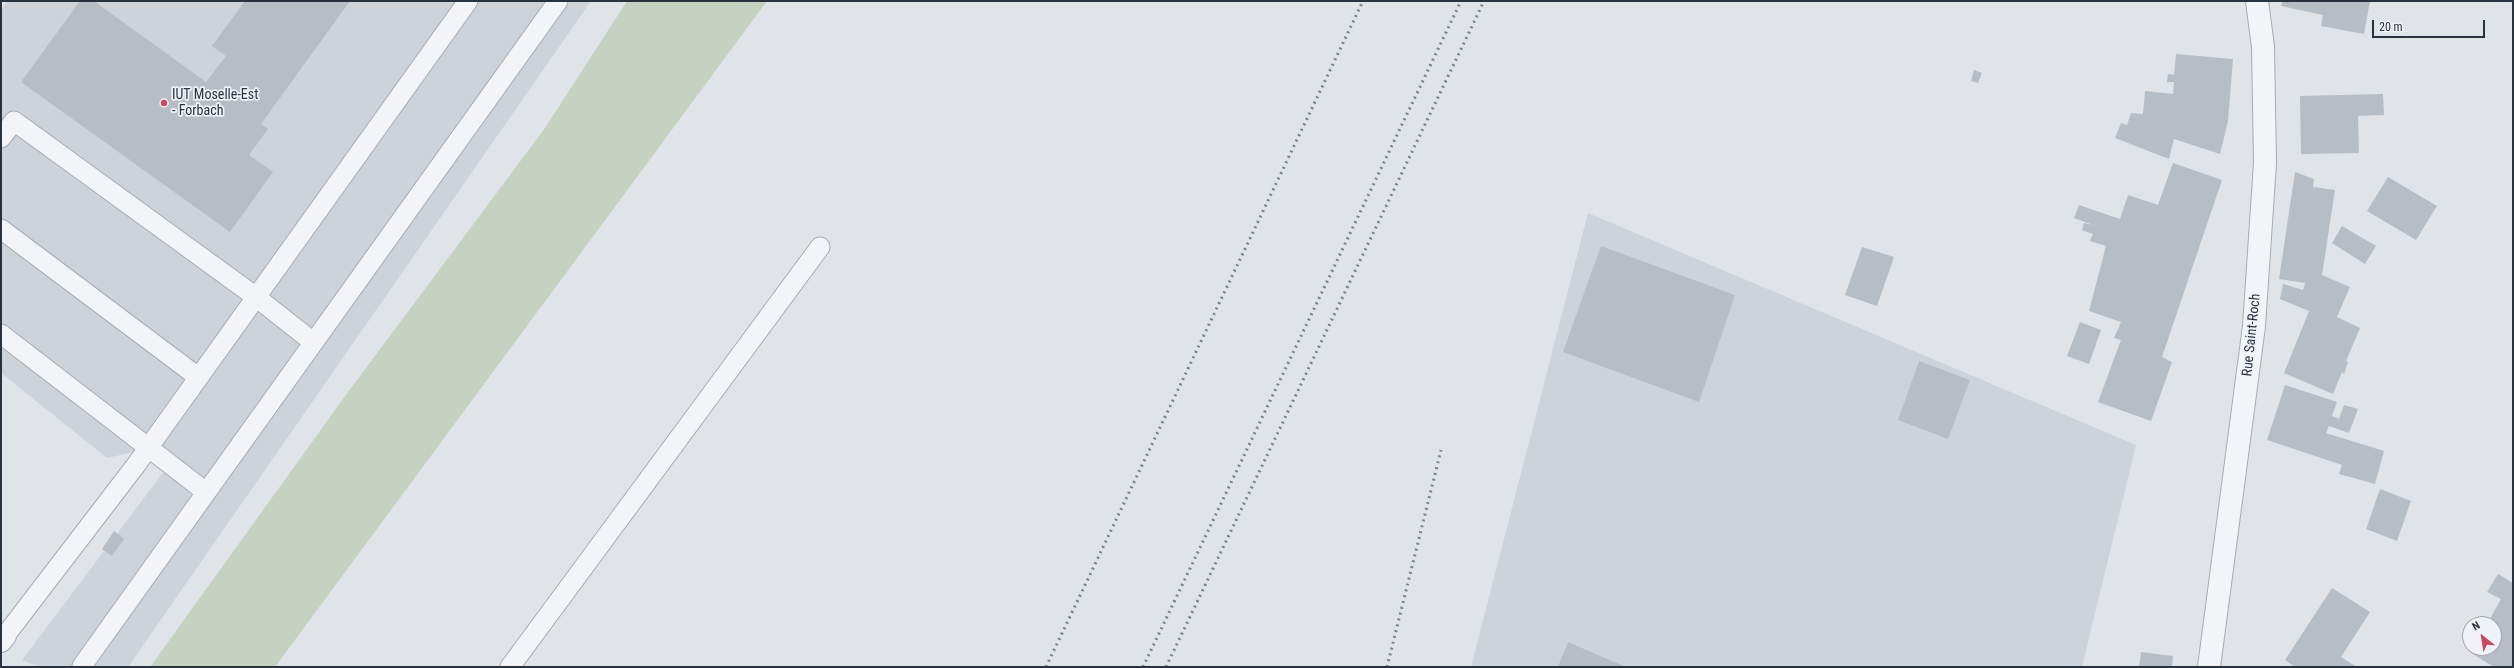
<!DOCTYPE html>
<html>
<head>
<meta charset="utf-8">
<style>
  body { margin:0 }
  #map { position:relative; width:2514px; height:668px; overflow:hidden; background:#e0e4e8; font-family:"Roboto Condensed",sans-serif }
  canvas { display:block }
  .frame { position:absolute; inset:0; border:2px solid #29323f; pointer-events:none }
  .north { position:absolute; left:2462px; top:616px; width:40px; height:40px; box-sizing:border-box; background:#eff2f6; border:1px solid #a0a5ad; border-radius:50%; rotate:330deg; font-size:11px; font-weight:700; line-height:16px; text-align:center; color:#29323f }
  .north::after { content:''; display:block; margin:auto; width:14px; height:18px; background:#ca4861; clip-path:polygon(50% 0,100% 100%,50% 72%,0 100%) }
  .scale { position:absolute; left:2372px; top:20px; width:113px; height:18px; box-sizing:border-box; border:2px solid #29323f; border-top:0; padding-left:5px; font-size:12px; line-height:14px; white-space:nowrap; color:#29323f; -webkit-text-stroke:3px #eff2f6; paint-order:stroke }
</style>
</head>
<body>
<div id="map">
<canvas width="2514" height="668"></canvas>
<div class="frame"></div>
<div class="north">N</div>
<div class="scale">20 m</div>
</div>
<script>
const c = document.querySelector('canvas').getContext('2d');
c.lineJoin = 'round';
function fillPath(path, color) { c.fillStyle = color; c.fill(path, 'evenodd'); }
const toPath = rows => new Path2D(rows.map(r => 'M' + r).join(''));
function stroke(path, color, width, dash) { c.strokeStyle = color; c.lineWidth = width; c.lineCap = dash ? 'butt' : 'round'; c.setLineDash(dash || []); c.stroke(path); }
function drawText(font, color, halo, rows, align = 'center') {
  c.font = font + ' "Roboto Condensed",sans-serif'; c.lineWidth = 3.5; c.setLineDash([]); c.textBaseline = 'middle'; c.strokeStyle = halo; c.fillStyle = color; for (const [text, x, y, turn = 0] of rows) {
    c.save(); c.translate(x, y); c.rotate((+turn || 0) * Math.PI / 180); c.textAlign = isNaN(turn) ? turn : align; if (halo) c.strokeText(text, 0, 0); c.fillText(text, 0, 0); c.restore();
  }
}
fillPath(toPath([
  [8,1,591,1,128,667,40,667,22,660,171,462,148,449,107,458,1,373,1,10],
  [1588,213,2136,445,2082,667,1471,667]
]), '#ced3da');
fillPath(toPath([
  [627,1,767,1,275,667,150,667,348,392,545,128]
]), '#c6d2c1');
fillPath(toPath([
  [80,1,94,1,206,82,226,56,212,46,245,1,350,1,261,124,268,129,249,155,273,172,230,232,21,82],
  [2283,1,2370,1,2364,34,2321,26,2323,15,2281,6],
  [2176,54,2233,59,2228,121,2220,154,2174,139,2169,159,2115,138,2121,123,2127,125,2131,113,2143,114,2145,91,2173,94,2174,82,2167,82,2168,74,2174,75],
  [1974,70,1982,73,1978,83,1971,81],
  [2383,94,2384,115,2358,116,2359,153,2301,154,2300,96],
  [2173,163,2222,180,2162,357,2172,362,2151,421,2098,402,2121,340,2114,338,2121,322,2089,311,2106,246,2090,241,2093,234,2082,230,2084,223,2093,225,2074,218,2079,205,2120,219,2128,195,2158,205],
  [2295,172,2314,179,2313,187,2335,190,2322,275,2350,287,2337,317,2360,328,2346,361,2348,362,2344,374,2342,372,2333,394,2284,373,2309,311,2280,299,2283,284,2303,290,2305,283,2279,279],
  [2388,177,2437,206,2416,240,2367,211],
  [2342,226,2376,246,2365,264,2332,243],
  [1601,246,1735,295,1699,402,1563,352],
  [1862,247,1894,257,1877,306,1845,295],
  [2080,322,2101,330,2089,364,2067,356],
  [1919,361,1970,380,1948,439,1898,420],
  [2285,385,2337,402,2332,416,2339,419,2344,405,2358,409,2349,433,2329,426,2326,433,2384,451,2375,484,2339,474,2342,465,2267,440],
  [2380,489,2411,501,2397,541,2366,529],
  [114,531,124,539,112,556,102,549],
  [2498,574,2513,583,2513,667,2494,667,2471,653,2473,648,2494,648,2494,624,2487,624,2501,599,2487,592],
  [2332,588,2370,612,2341,657,2357,667,2295,667,2285,660],
  [1568,642,1626,667,1558,667],
  [2141,652,2173,656,2172,667,2139,667]
]), '#b7bdc5');
const lane = toPath([
  [1,138,14,121,256,297,313,342],
  [1,229,198,377],
  [1,334,206,492],
  [5,636,136,465,468,1],
  [82,666,558,1],
  [510,667,820,247]
]);
const street = toPath([
  [1,641,5,636],
  [2209,667,2254,326,2265,163,2263,47,2257,1]
]);
stroke(lane, '#a5abb2', 21);
stroke(street, '#a5abb2', 24);
stroke(lane, '#f3f4f7', 19);
stroke(street, '#f3f4f7', 22);
stroke(toPath([
  [1046,667,1363,1],
  [1143,667,1461,1],
  [1166,667,1484,1],
  [1387,667,1441,450]
]), '#7a8492', 3, [2, 4]);
for (const [x, y, r, color] of [
  [164,103,4,"#ca4861"]
]) { const dot = new Path2D(); dot.arc(x, y, r, 0, 2 * Math.PI); c.fillStyle = color; c.fill(dot); stroke(dot, '#eff2f6', 1.5); }
drawText('14px', '#29323f', '#eff2f6', [
  ["IUT Moselle-Est",172,95],
  ["- Forbach",172,111]
], 'left');
drawText('14px', '#29323f', '#eff2f6', [
  ["Rue Saint-Roch",2252,335,-84]
]);
</script>
</body>
</html>
